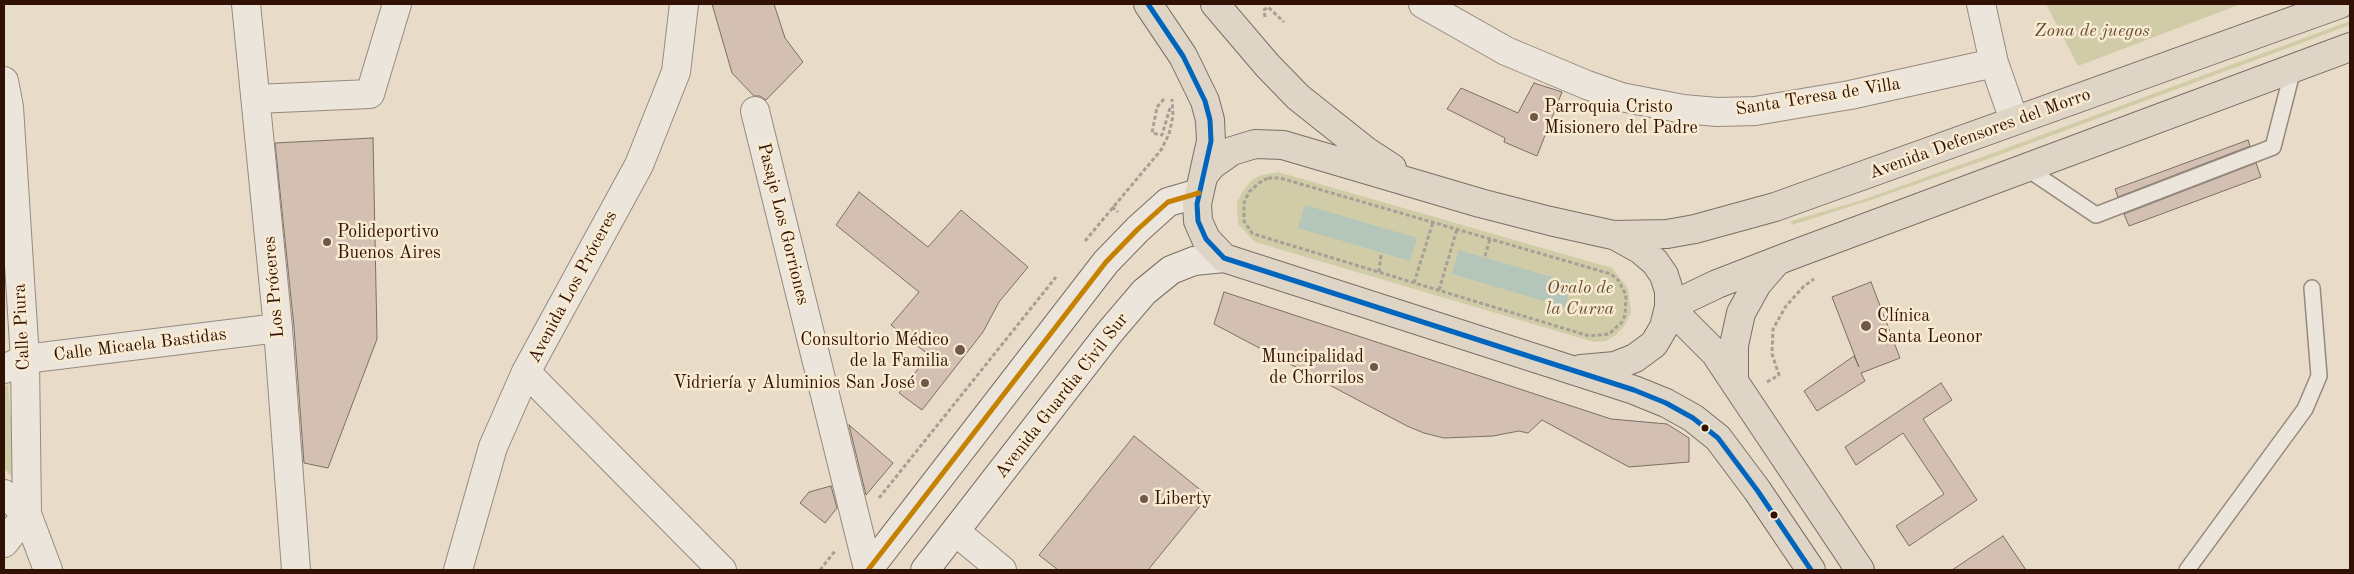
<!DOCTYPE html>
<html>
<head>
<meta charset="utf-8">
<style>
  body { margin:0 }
  #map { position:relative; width:2354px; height:574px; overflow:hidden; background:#e8dbc8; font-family:"Old Standard TT",serif }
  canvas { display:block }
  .frame { position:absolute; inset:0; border:5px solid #301104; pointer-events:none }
</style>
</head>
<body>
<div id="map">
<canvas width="2354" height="574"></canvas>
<div class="frame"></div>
</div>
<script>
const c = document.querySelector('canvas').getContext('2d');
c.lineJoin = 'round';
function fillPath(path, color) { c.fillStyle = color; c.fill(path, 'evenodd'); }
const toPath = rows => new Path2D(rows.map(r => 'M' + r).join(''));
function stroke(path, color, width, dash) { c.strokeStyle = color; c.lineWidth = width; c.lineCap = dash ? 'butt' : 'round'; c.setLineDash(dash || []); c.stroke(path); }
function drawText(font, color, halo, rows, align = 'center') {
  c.font = font + ' "Old Standard TT",serif'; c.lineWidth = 5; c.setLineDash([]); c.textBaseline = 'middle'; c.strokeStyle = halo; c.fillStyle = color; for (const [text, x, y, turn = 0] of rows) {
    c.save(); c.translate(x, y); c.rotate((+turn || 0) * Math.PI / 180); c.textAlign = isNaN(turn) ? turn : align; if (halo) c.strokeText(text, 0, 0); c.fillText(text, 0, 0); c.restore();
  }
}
fillPath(toPath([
  [2046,4,2241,4,2078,66],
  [2350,21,2350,25,1988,159,1874,199,1792,225,1791,221,1862,200,1985,156],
  [1278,172,1612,268,1628,288,1631,312,1625,325,1616,335,1606,341,1594,342,1255,242,1238,224,1237,202,1243,191,1252,180,1261,175],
  [8,384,16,480,4,469,4,386]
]), '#d1cca8');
fillPath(toPath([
  [1305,205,1417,238,1410,261,1298,228],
  [1459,250,1572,283,1565,307,1452,274]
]), '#b4c5b9');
const building = toPath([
  [712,4,774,4,785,38,803,62,766,100,760,96,754,96,732,73,712,4],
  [1534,83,1562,92,1537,156,1504,142,1505,138,1447,109,1461,88,1518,113,1534,83],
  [373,138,377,339,328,468,304,463,294,327,275,143,373,138],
  [2248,140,2250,146,2118,197,2115,189,2248,140],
  [2256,163,2261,177,2129,226,2124,214,2256,163],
  [859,192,928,247,961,210,1028,267,999,302,983,332,922,410,899,393,929,355,891,325,919,292,836,225,859,192],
  [1871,282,1900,358,1861,373,1865,381,1817,411,1804,391,1854,356,1859,367,1832,297,1871,282],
  [1224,292,1611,419,1667,424,1689,438,1689,462,1629,467,1542,420,1528,433,1519,431,1493,436,1444,438,1424,433,1407,426,1214,324,1224,292],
  [1941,383,1952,400,1923,419,1977,500,1909,546,1896,526,1944,494,1903,433,1856,465,1845,447,1941,383],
  [849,425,893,463,866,495,849,425],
  [1134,436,1208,496,1148,570,1058,570,1039,555,1134,436],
  [831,486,837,508,825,523,800,503,809,492,831,486],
  [2003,536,2026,570,1952,570,2003,536]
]);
fillPath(building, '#d3c0b3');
stroke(building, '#7b6f64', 1);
const lane = toPath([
  [2026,168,2096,215,2273,147,2293,69],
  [2187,570,2305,409,2319,376,2312,288]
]);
const street = toPath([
  [246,4,278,328,296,570],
  [1423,4,1506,51,1587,85,1621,97,1683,109,1717,112,1755,111,1850,95,1994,63],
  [1981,4,1994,63,2014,120],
  [4,81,9,107,25,359,27,514,4,543],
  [256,99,370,94,397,4],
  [755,111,868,569],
  [4,369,25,359,278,328],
  [526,372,722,570],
  [4,494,27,514,48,570],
  [956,532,1002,570],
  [458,570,493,447,526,372,639,165,676,72,684,4]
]);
const secondary = toPath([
  [868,570,1106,262,1138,229,1168,202,1199,193],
  [925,570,1109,333,1144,292,1171,270,1194,261,1224,258]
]);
const primary = toPath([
  [1148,4,1183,56,1205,101,1210,120,1211,141,1197,204,1198,221,1206,239,1224,258,1634,390,1666,403,1693,418,1718,438,1757,490,1811,570],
  [1215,4,1267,65,1298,97,1366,151,1392,168],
  [1204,175,1212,165,1232,151,1255,144,1283,145,1480,203,1550,221,1613,235,1667,234,1695,229,1775,207,2340,4],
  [1669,307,1717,284,1792,255,2350,47],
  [1669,307,1715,353,1860,570],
  [1581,369,1615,366,1635,358,1654,344,1664,327,1669,307,1669,291,1664,275,1655,262,1641,250,1614,235],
  [1734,380,1734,345,1741,313,1757,284,1777,261]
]);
stroke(lane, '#968a7e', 18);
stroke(street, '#968a7e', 30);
stroke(secondary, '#7b6f64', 30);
stroke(primary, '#7b6f64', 30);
stroke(toPath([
  [1265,17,1264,10,1268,7,1284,22],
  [1164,99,1157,107,1152,133,1162,135,1170,108],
  [1268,178,1280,178,1611,274,1618,280,1626,295,1625,315,1622,322,1609,334,1589,336,1257,235,1252,233,1244,221,1244,203,1249,192,1259,183,1268,178],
  [1112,207,1118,212],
  [1085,241,1161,150,1169,134,1173,116,1172,99],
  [1485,256,1490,239],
  [1379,272,1381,254],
  [1414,283,1433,222],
  [1439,290,1457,229],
  [1767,382,1779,375,1772,354,1773,329,1786,306,1804,286,1814,279],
  [879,498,1056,277],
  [820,570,835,551]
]), '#a79f96', 3, [4, 2.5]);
stroke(lane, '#ebe5dc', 15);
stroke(street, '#ebe5dc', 28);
stroke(secondary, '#ebe5dc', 28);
stroke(primary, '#dfd5c6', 28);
stroke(toPath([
  [1148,4,1183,56,1205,101,1210,120,1211,141,1197,204,1198,221,1206,239,1224,258,1634,390,1666,403,1693,418,1718,438,1757,490,1811,570]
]), '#0065bd', 5);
stroke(toPath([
  [868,570,1106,262,1138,229,1168,202,1199,193]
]), '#c58101', 5);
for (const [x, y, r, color] of [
  [1534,117,5,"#705849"],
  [327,242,5,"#705849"],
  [1866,326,6,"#705849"],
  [960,350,6,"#705849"],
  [1374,367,5,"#705849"],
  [925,383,5,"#705849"],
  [1705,428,4.5,"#301104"],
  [1144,499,5,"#705849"],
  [1774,515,4.5,"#301104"]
]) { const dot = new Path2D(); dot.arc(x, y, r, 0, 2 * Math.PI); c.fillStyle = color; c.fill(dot); stroke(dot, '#f9ead2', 2); }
drawText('italic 18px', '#624e34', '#f9ead2', [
  ["Zona de juegos",2092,31],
  ["Ovalo de",1580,288],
  ["la Curva",1580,309]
]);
drawText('18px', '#301104', '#f9ead2', [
  ["Santa Teresa de Villa",1818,97,-9],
  ["Avenida Defensores del Morro",1980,134,-20],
  ["Pasaje Los Gorriones",783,224,76],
  ["Los Próceres",274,287,-95],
  ["Avenida Los Próceres",573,287,-62],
  ["Calle Piura",22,327,-93],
  ["Calle Micaela Bastidas",140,345,-7],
  ["Avenida Guardia Civil Sur",1062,396,-52]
]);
drawText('18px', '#301104', '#f9ead2', [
  ["Parroquia Cristo",1544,107],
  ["Misionero del Padre",1544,128],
  ["Polideportivo",337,232],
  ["Buenos Aires",337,253],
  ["Clínica",1877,316],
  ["Santa Leonor",1877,337],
  ["Consultorio Médico",949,340,"right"],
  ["de la Familia",949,361,"right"],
  ["Muncipalidad",1364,357,"right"],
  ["de Chorrilos",1364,378,"right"],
  ["Vidriería y Aluminios San José",915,383,"right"],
  ["Liberty",1154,499]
], 'left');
</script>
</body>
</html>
